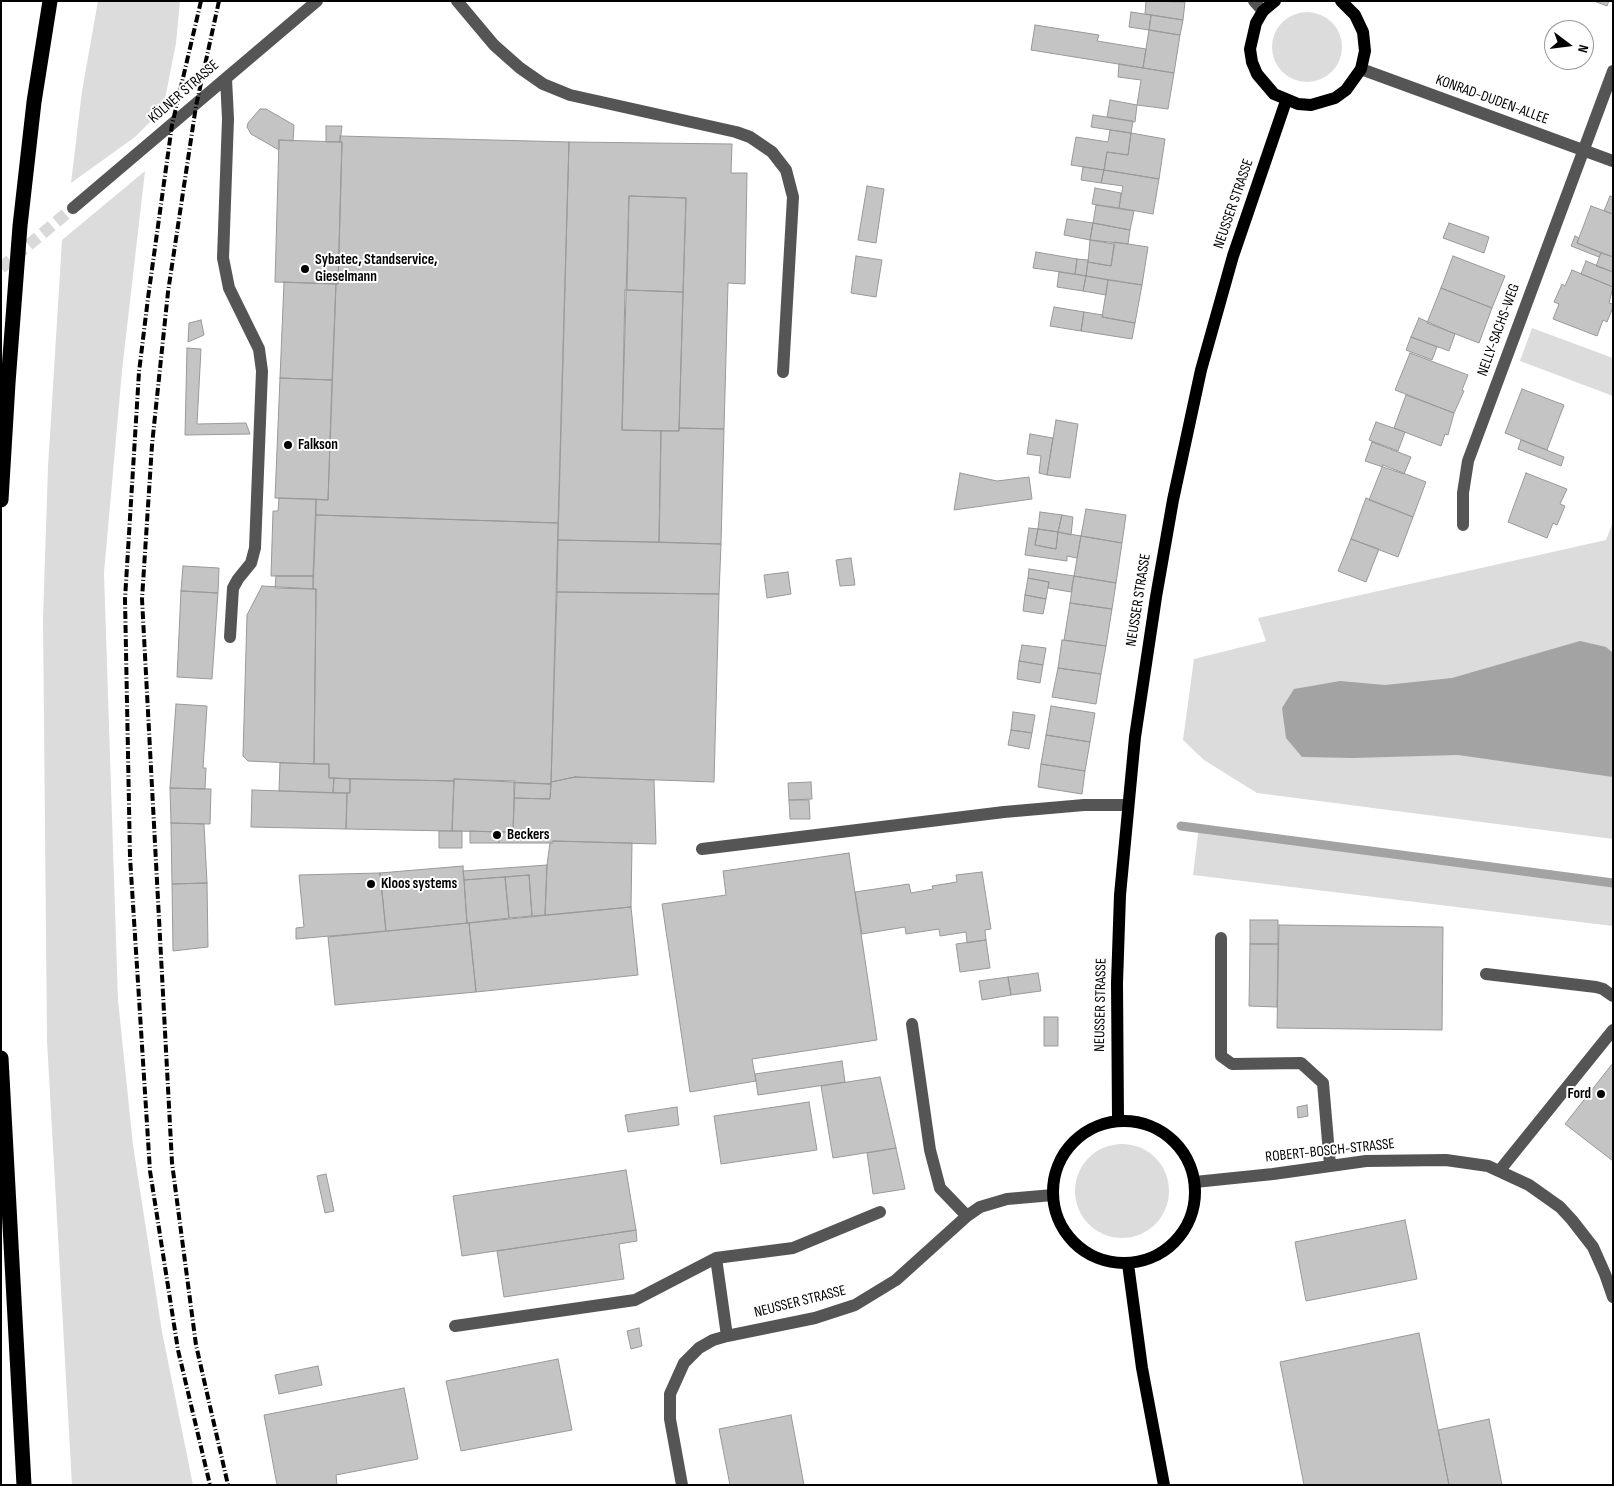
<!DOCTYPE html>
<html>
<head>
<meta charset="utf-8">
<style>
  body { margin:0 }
  #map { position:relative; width:1614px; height:1486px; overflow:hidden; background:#fff; font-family:"Sofia Sans Condensed",sans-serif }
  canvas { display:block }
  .frame { position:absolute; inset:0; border:2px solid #000; pointer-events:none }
  .north { position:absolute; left:1544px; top:20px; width:50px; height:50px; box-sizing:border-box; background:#fff; border:1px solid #999; border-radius:50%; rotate:105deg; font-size:14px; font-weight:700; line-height:20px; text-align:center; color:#000 }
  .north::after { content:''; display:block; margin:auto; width:18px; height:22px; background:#000; clip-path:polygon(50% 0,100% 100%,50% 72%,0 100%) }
</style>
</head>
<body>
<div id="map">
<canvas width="1614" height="1486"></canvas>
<div class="frame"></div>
<div class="north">N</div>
</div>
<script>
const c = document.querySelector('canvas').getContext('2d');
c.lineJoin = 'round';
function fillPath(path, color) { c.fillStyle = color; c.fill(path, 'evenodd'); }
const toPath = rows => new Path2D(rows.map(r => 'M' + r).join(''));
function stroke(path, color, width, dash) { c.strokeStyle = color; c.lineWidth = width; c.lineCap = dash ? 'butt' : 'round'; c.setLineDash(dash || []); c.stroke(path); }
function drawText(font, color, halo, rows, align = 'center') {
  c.font = font + ' "Sofia Sans Condensed",sans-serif'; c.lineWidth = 4; c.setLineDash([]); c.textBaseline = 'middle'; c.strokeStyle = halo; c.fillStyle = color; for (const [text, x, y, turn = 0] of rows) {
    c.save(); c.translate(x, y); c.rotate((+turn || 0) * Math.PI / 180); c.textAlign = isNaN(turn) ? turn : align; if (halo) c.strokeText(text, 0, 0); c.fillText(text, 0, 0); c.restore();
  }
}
fillPath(toPath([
  [98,1,180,1,176,43,163,109,135,137,71,183,82,91],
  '1272 47a35 35 0 1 1 70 0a35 35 0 1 1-70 0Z',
  [145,171,122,371,104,573,118,1000,133,1145,162,1332,193,1485,72,1485,47,1041,43,619,48,467,62,240],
  [1532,328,1613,358,1613,396,1520,361],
  [1613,522,1613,839,1257,793,1204,760,1183,740,1194,659,1266,641,1258,618,1606,540],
  [1199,826,1613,887,1613,926,1193,875],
  '1075 1191a47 47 0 1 1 94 0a47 47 0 1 1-94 0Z'
]), '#dcdcdc');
fillPath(toPath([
  [1580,641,1606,647,1613,653,1613,777,1458,755,1353,758,1302,757,1286,738,1282,708,1294,689,1340,681,1385,685,1452,678]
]), '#a3a3a3');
stroke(toPath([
  [1181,826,1613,883]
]), '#a3a3a3', 9);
const building = toPath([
  [1146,1,1185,2,1183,20,1145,14,1146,1],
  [1594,1,1609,1,1607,6,1594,1],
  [1131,12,1151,15,1149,30,1129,27,1131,12],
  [1151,15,1183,20,1180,35,1149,30,1151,15],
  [1035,25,1099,35,1097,41,1146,49,1143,68,1031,50,1035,25],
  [1149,30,1180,35,1174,73,1143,68,1149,30],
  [1119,64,1174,73,1168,109,1137,105,1141,80,1118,77,1119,64],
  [1110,100,1137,105,1135,122,1107,117,1110,100],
  [260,109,266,109,294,125,293,141,279,140,279,150,251,134,247,127,248,123,260,109],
  [1093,115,1133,121,1131,133,1091,127,1093,115],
  [326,126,342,126,340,142,326,142,326,126],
  [1110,130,1131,133,1128,155,1107,152,1104,170,1071,165,1076,137,1108,142,1110,130],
  [1131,133,1165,139,1159,179,1104,170,1107,152,1128,155,1131,133],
  [340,136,569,142,558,523,316,515,316,499,328,500,336,284,338,284,342,142,340,142,340,136],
  [279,140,342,142,338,284,275,282,279,140],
  [569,142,732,144,731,173,747,173,745,284,728,283,724,429,679,428,686,198,629,196,622,430,661,431,659,542,558,540,569,142],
  [1083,167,1104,170,1101,183,1081,180,1083,167],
  [1104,170,1159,179,1153,214,1119,208,1123,186,1101,183,1104,170],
  [867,186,884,189,876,243,858,240,867,186],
  [1095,188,1121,193,1119,208,1092,204,1095,188],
  [629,196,686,198,683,292,627,290,629,196],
  [1610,196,1613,197,1613,214,1604,211,1610,196],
  [1096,205,1134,211,1130,230,1093,223,1096,205],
  [1591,206,1613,214,1613,257,1577,243,1591,206],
  [1067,219,1093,223,1090,240,1064,235,1067,219],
  [1093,223,1130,230,1128,244,1090,240,1093,223],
  [1449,223,1489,237,1484,253,1443,238,1449,223],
  [1575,236,1579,238,1577,243,1601,253,1599,257,1571,246,1575,236],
  [1090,240,1114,244,1111,266,1088,262,1090,240],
  [1115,242,1148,247,1142,285,1086,276,1088,262,1111,266,1115,242],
  [1036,252,1077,259,1075,274,1033,268,1036,252],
  [1601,253,1613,257,1613,272,1596,266,1601,253],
  [856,256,882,260,876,297,851,293,856,256],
  [1453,256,1505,276,1492,308,1441,288,1453,256],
  [1077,259,1088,260,1086,276,1075,274,1077,259],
  [1586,261,1613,272,1613,287,1581,274,1586,261],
  [1572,270,1613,287,1609,303,1613,304,1613,307,1607,322,1603,320,1597,336,1553,319,1559,304,1554,302,1562,284,1565,286,1572,270],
  [1059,272,1086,276,1083,291,1057,287,1059,272],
  [1086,276,1108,280,1106,295,1083,291,1086,276],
  [1108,280,1142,285,1135,323,1102,317,1108,280],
  [284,282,336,284,332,380,280,378,284,282],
  [1441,288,1492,308,1479,343,1427,323,1441,288],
  [625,290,683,292,679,431,622,430,625,290],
  [1054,307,1084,312,1081,331,1050,326,1054,307],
  [1084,312,1103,315,1102,317,1135,323,1132,339,1081,331,1084,312],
  [1419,318,1455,334,1449,351,1411,337,1419,318],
  [201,320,204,335,188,342,189,323,201,320],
  [1411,337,1437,347,1432,360,1406,350,1411,337],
  [187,348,201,349,197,424,246,423,250,434,185,435,187,348],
  [1410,353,1468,375,1462,390,1464,391,1454,413,1395,390,1410,353],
  [280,378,332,380,328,500,275,498,280,378],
  [1522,389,1564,405,1547,450,1505,433,1522,389],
  [1406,395,1454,413,1448,435,1445,434,1441,446,1394,428,1406,395],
  [1056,420,1078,424,1070,478,1047,475,1056,420],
  [1376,422,1405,432,1398,451,1369,440,1376,422],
  [679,428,724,429,721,544,659,542,661,431,679,431,679,428],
  [1030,434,1053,438,1047,475,1039,473,1041,456,1027,454,1030,434],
  [1521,440,1564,457,1561,466,1518,449,1521,440],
  [1372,442,1411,457,1404,474,1365,461,1372,442],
  [1383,465,1426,482,1413,517,1369,500,1383,465],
  [960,473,997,481,1029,477,1032,499,954,510,960,473],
  [1526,473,1567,489,1560,504,1565,506,1557,525,1553,523,1547,538,1508,522,1526,473],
  [279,498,316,499,313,576,271,576,273,511,278,511,279,498],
  [1366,498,1413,517,1398,557,1351,539,1366,498],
  [1086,509,1126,515,1122,543,1081,536,1086,509],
  [1040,512,1062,515,1058,532,1038,529,1040,512],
  [316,515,558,523,551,784,454,779,454,781,329,778,329,764,314,764,316,589,313,589,316,515],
  [1062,515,1073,517,1071,535,1058,532,1062,515],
  [1029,528,1038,529,1035,545,1056,549,1058,532,1081,536,1077,558,1067,556,1067,561,1025,555,1029,528],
  [1038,529,1058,532,1056,549,1035,545,1038,529],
  [1081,536,1122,543,1116,583,1074,576,1081,536],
  [1351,539,1379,549,1366,582,1338,571,1351,539],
  [558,540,721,544,719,594,557,592,558,540],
  [851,558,855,585,840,586,836,560,851,558],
  [183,566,219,568,218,593,181,591,183,566],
  [1029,569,1074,576,1071,592,1048,588,1049,582,1028,578,1029,569],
  [788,572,791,594,767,598,764,575,788,572],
  [276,576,313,576,313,589,275,588,276,576],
  [1074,576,1116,583,1112,609,1070,603,1074,576],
  [1028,578,1049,582,1046,599,1025,595,1028,578],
  [262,586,316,589,314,764,248,761,243,756,247,615,262,586],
  [181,591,218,593,212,679,177,677,181,591],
  [557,592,719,594,714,782,575,777,551,782,557,592],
  [1025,595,1046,599,1043,614,1023,611,1025,595],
  [1070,603,1112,609,1106,646,1064,640,1070,603],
  [1062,640,1106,646,1101,674,1058,668,1062,640],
  [1022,645,1046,648,1043,665,1019,661,1022,645],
  [1019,661,1043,665,1040,683,1017,679,1019,661],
  [1058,668,1101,674,1096,704,1052,697,1058,668],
  [176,704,207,706,203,768,206,768,205,789,170,788,176,704],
  [1051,706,1095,713,1090,742,1046,735,1051,706],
  [1013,712,1035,715,1032,733,1011,730,1013,712],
  [1011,730,1032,733,1029,749,1008,745,1011,730],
  [1046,735,1090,742,1085,771,1041,764,1046,735],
  [280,763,329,764,329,778,334,778,333,793,279,791,280,763],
  [1041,764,1085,771,1082,794,1038,787,1041,764],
  [575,777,654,780,656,844,553,841,553,843,499,843,499,832,513,832,514,798,550,799,551,782,575,777],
  [334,778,350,779,350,793,333,793,334,778],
  [350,779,454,781,452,831,346,829,347,793,350,793,350,779],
  [454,779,515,781,513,832,452,831,454,779],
  [811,782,812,799,789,800,788,783,811,782],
  [514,783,551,784,550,799,514,798,514,783],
  [170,788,211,789,210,824,171,823,170,788],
  [252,790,347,793,346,829,251,827,252,790],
  [789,800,809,800,810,819,790,819,789,800],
  [171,823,204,824,207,883,172,884,171,823],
  [439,831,462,831,462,848,439,848,439,831],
  [470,831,499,832,499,843,470,843,470,831],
  [553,841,632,843,631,907,545,915,547,865,550,843,553,841],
  [849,853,877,1040,752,1059,756,1081,690,1092,662,904,726,895,723,871,849,853],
  [547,865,545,915,532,916,529,875,464,880,463,871,547,865],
  [463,866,467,923,386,931,380,873,463,866],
  [982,872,991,929,985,930,986,940,967,943,966,932,940,936,939,929,906,934,905,927,862,934,855,892,909,884,911,893,933,889,932,886,957,882,956,875,982,872],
  [380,873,386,931,296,939,296,928,304,927,299,875,380,873],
  [529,875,532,916,509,918,505,877,529,875],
  [505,877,509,918,467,923,464,880,505,877],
  [207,883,208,947,173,951,172,884,207,883],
  [631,907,638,975,476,992,469,923,631,907],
  [1250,920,1278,920,1278,944,1250,944,1250,920],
  [469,923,476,992,335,1005,328,937,469,923],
  [1279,925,1443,927,1442,1030,1277,1028,1279,925],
  [986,940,990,968,960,972,956,944,986,940],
  [1250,944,1278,944,1277,1007,1249,1006,1250,944],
  [1038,973,1041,991,1011,995,1008,977,1038,973],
  [1008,977,1011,995,982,1000,979,981,1008,977],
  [1044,1017,1058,1017,1058,1046,1044,1046,1044,1017],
  [842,1061,845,1082,758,1095,755,1074,842,1061],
  [1613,1063,1613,1161,1565,1124,1613,1063],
  [880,1077,896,1148,833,1158,821,1086,880,1077],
  [809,1102,817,1150,721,1164,714,1116,809,1102],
  [1307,1105,1308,1116,1298,1118,1297,1107,1307,1105],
  [677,1107,679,1125,628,1132,625,1115,677,1107],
  [896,1148,905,1189,873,1194,867,1153,896,1148],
  [626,1170,636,1230,462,1256,453,1196,626,1170],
  [326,1174,334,1211,325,1213,317,1176,326,1174],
  [1405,1220,1417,1279,1306,1301,1295,1242,1405,1220],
  [636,1230,637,1241,619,1244,624,1279,504,1297,497,1251,636,1230],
  [639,1328,642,1346,631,1349,627,1331,639,1328],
  [1419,1333,1449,1485,1304,1485,1280,1362,1419,1333],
  [558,1359,572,1430,461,1451,446,1381,558,1359],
  [318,1366,322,1385,279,1394,275,1375,318,1366],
  [404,1388,418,1459,336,1475,337,1485,277,1485,264,1415,404,1388],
  [791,1415,804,1485,730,1485,719,1429,791,1415],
  [1489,1419,1502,1485,1449,1485,1438,1430,1489,1419]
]);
fillPath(building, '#c4c4c4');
stroke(building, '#999', 1);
stroke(toPath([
  [1,268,73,208]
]), '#d9d9d9', 12, [12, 6]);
stroke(toPath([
  [457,1,494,45,520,68,543,84,570,95,736,132,750,137,772,152,786,170,793,197,783,372],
  [1254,1,1263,11],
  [1361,69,1613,161],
  [226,78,228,119,223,258,229,288,259,349,262,371,255,548,251,563,238,579,233,588,230,637],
  [73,208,317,1],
  [1463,525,1463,493,1468,461,1613,71],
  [702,849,1004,812,1084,805,1128,805],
  [1221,938,1221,1056,1232,1064,1301,1063,1323,1083,1330,1165],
  [1486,974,1596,987,1603,989,1613,996],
  [912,1024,930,1150,940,1188,967,1216],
  [1500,1170,1613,1030],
  [1195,1182,1273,1174,1366,1161,1446,1160,1488,1166,1529,1185,1560,1207,1572,1220,1593,1247,1605,1274,1613,1297],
  [716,1258,793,1248,880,1212],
  [455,1326,635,1300,716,1258,727,1336],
  [682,1485,670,1419,670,1394,684,1363,699,1348,713,1340,727,1336,815,1318,855,1305,896,1280,967,1216,980,1207,1007,1199,1053,1195]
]), '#555', 12);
stroke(toPath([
  [1275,1,1263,11,1256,23,1250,49,1252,62,1257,74,1274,94,1298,104,1311,105,1335,98,1346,90,1361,69,1365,51,1363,32,1355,15,1341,1],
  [1118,1120,1117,983,1120,895,1135,737,1156,597,1173,500,1201,370,1233,256,1286,101],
  '1053 1192a71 71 0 1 1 142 0a71 71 0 1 1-142 0Z',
  [1128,1264,1142,1368,1164,1485]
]), '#000', 12);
stroke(toPath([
  [1,500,8,383,20,226,34,102,50,1],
  [1,1058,24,1485]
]), '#000', 15);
stroke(toPath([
  [201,1,172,125,148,298,139,372,125,599,130,857,150,1171,178,1350,210,1485],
  [219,1,196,106,168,292,152,445,142,599,172,1163,196,1345,228,1485]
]), '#000', 4, [8, 2.5, 1, 2.5]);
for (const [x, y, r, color] of [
  [305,269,5,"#000"],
  [288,445,5,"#000"],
  [497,835,5,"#000"],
  [371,884,5,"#000"],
  [1601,1094,5,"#000"]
]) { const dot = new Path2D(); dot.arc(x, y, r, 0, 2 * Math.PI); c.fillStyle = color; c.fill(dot); stroke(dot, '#fff', 2); }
drawText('15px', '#000', '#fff', [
  ["KÖLNER STRASSE",184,92,-41],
  ["KONRAD-DUDEN-ALLEE",1492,100,20],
  ["NEUSSER STRASSE",1234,204,-71],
  ["NELLY-SACHS-WEG",1499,330,-70],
  ["NEUSSER STRASSE",1139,600,-81],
  ["NEUSSER STRASSE",1101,1005,-89],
  ["ROBERT-BOSCH-STRASSE",1330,1151,-6],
  ["NEUSSER STRASSE",800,1302,-14]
]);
drawText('bold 15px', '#000', '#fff', [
  ["Sybatec, Standservice,",315,260],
  ["Gieselmann",315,277],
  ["Falkson",298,445],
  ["Beckers",507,835],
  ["Kloos systems",381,884],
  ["Ford",1591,1094,"right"]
], 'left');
</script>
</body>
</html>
